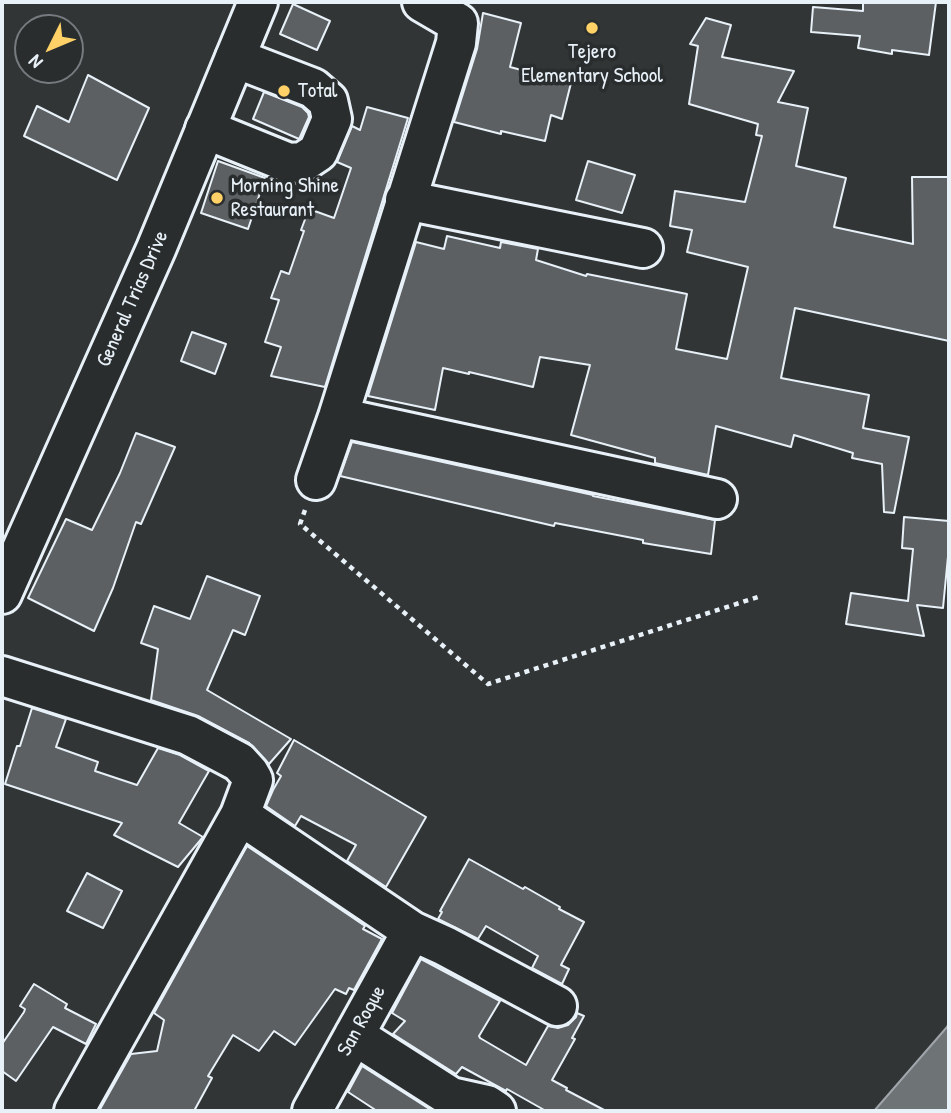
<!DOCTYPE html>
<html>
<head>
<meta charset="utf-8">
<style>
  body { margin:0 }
  #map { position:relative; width:951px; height:1113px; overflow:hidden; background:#323536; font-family:"Patrick Hand",sans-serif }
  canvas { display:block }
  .frame { position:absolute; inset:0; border:4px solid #e8f1f8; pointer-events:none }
  .north { position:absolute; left:14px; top:14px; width:70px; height:70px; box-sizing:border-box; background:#2a2d2e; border:2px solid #767b7f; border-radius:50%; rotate:227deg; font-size:19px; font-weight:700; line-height:28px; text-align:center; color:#e8f1f8 }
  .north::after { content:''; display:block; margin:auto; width:24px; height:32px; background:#ffd166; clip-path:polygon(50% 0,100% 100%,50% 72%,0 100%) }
</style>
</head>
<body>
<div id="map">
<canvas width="951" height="1113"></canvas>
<div class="frame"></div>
<div class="north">N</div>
</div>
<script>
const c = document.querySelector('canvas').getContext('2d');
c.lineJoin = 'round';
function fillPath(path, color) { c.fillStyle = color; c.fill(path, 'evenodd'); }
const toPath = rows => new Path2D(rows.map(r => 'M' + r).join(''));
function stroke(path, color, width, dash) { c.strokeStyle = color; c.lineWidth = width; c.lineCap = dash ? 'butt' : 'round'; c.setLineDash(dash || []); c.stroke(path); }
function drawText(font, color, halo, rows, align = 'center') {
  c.font = font + ' "Patrick Hand",sans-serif'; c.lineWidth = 7; c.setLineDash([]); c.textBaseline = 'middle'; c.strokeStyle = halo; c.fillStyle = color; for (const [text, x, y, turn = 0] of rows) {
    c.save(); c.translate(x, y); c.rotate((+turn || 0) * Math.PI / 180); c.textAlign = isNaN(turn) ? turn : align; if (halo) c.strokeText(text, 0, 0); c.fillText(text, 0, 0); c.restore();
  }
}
const water = toPath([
  [949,1023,949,1111,874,1111,947,1027,949,1023]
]);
fillPath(water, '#6e7376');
stroke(water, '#9fa5aa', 2);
const building = toPath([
  [863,2,936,2,929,55,892,50,892,54,858,48,860,36,811,32,813,7,863,11,863,2],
  [293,4,330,21,317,50,280,34,293,4],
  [483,13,521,23,510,67,571,83,562,119,551,115,545,141,501,131,501,134,454,122,477,49,483,13],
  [706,18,731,25,722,57,794,71,778,102,808,108,796,166,846,178,834,227,913,244,912,177,949,177,949,341,795,308,781,378,869,395,863,428,909,437,894,513,884,512,882,464,852,458,853,453,794,435,791,447,716,426,708,475,655,463,655,458,571,435,590,365,540,357,533,387,469,372,469,374,443,368,435,410,368,396,416,242,444,249,447,236,500,248,501,242,538,249,536,260,586,276,587,274,687,294,676,349,727,359,748,267,687,252,692,230,670,226,675,191,745,202,762,136,756,135,758,124,689,104,698,46,690,44,706,18],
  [88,75,149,108,117,180,24,136,37,106,69,122,88,75],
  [264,92,302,107,308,113,309,117,300,137,299,139,253,119,264,92],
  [367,107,408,118,325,387,271,376,281,347,265,342,279,300,271,298,281,271,289,274,304,231,301,230,309,209,334,218,351,168,337,162,352,126,360,130,367,107],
  [218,161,265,178,248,229,201,213,218,161],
  [588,161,635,175,622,213,576,200,588,161],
  [192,332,226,344,215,374,181,361,192,332],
  [136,433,175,447,141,524,136,522,113,588,94,631,28,598,66,519,92,530,120,473,136,433],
  [352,442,593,495,593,496,715,520,711,554,643,543,643,540,555,523,554,526,340,476,352,442],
  [904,517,949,521,949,546,943,608,917,605,924,636,846,624,851,593,908,601,913,549,902,548,904,517],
  [207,576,260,596,245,635,233,630,207,690,291,739,269,764,249,743,198,716,151,700,158,649,141,643,154,606,190,619,207,576],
  [32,708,66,719,56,747,98,762,95,771,137,785,158,748,180,755,209,771,179,823,203,837,178,867,114,835,122,823,5,784,17,746,20,746,32,708],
  [294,740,426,817,386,887,347,861,356,845,301,816,295,826,266,806,273,790,281,776,277,773,294,740],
  [247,846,365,926,363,929,382,939,354,990,349,988,346,994,335,989,295,1045,274,1031,259,1051,233,1035,208,1076,212,1078,194,1111,99,1111,131,1054,157,1051,164,1020,154,1013,247,846],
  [469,859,523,889,525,887,560,907,559,909,584,922,561,965,569,969,562,984,532,968,538,956,486,926,478,939,438,919,442,912,440,911,469,859],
  [87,873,122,891,103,928,67,911,87,873],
  [421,959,500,1001,479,1036,480,1038,526,1065,548,1026,558,1028,568,1025,576,1017,577,1013,584,1016,572,1038,575,1039,552,1080,567,1088,566,1090,606,1111,546,1111,507,1089,506,1091,462,1067,456,1074,393,1034,405,1021,392,1013,421,959],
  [34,984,67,1004,65,1008,96,1024,86,1044,53,1027,16,1081,2,1071,2,1044,24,1012,25,1009,20,1006,34,984],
  [362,1066,431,1110,377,1111,348,1092,362,1066]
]);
fillPath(building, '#5c6063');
stroke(building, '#e8f1f8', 2);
const minor = toPath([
  [205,129,289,163,303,162,318,152,332,119,328,101,313,88,235,58],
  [405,200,643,248],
  [338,417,717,499],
  [316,480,338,417,456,43,458,23,422,2],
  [2,676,188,735,239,762,249,773,253,780,240,815],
  [354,1035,451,1097,487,1105,496,1111],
  [74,1111,240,815,412,931,445,946,557,1006],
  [312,1111,412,931]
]);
const major = toPath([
  [2,594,156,249,258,2]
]);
stroke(minor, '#e8f1f8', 44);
stroke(major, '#e8f1f8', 44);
stroke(toPath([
  [305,510,300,524,488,684,758,597]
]), '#e8f1f8', 4.5, [5, 5]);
stroke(minor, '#2a2d2e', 38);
stroke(major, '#2a2d2e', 38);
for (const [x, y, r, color] of [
  [592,28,7,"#ffd166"],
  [284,91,7,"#ffd166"],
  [217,198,7,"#ffd166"]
]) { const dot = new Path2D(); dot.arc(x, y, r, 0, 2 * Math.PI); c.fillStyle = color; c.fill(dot); stroke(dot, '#2a2d2e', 2.5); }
drawText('21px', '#e8f1f8', '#2a2d2e', [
  ["Tejero",592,52,"center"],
  ["Elementary School",592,76,"center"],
  ["Total",298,91],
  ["Morning Shine",231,186],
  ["Restaurant",231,210]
], 'left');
drawText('21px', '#e8f1f8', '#2a2d2e', [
  ["General Trias Drive",133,299,-66],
  ["San Roque",362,1021,-61]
]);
</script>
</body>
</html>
